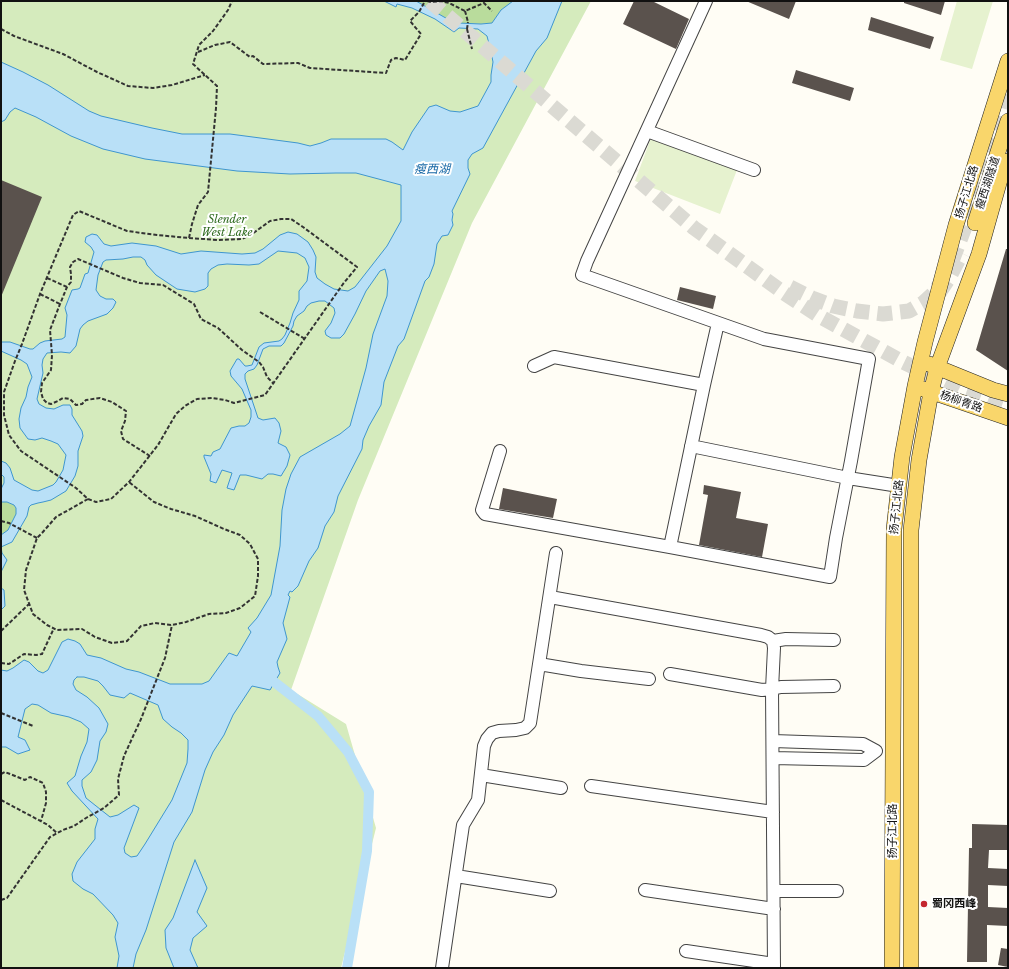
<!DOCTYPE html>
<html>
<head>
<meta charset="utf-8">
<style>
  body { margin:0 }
  #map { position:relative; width:1009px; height:969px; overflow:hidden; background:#fffdf5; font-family:"Libre Baskerville",serif }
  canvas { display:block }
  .frame { position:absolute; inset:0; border:2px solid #111; pointer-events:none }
</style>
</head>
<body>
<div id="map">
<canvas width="1009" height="969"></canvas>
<div class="frame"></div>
</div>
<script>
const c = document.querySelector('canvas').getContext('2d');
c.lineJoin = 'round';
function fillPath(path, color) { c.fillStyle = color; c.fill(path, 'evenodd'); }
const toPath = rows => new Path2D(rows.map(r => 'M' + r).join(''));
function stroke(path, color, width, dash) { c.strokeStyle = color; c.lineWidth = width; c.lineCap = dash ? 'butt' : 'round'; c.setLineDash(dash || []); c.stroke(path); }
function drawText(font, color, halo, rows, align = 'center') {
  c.font = font + ' "Libre Baskerville","Noto Sans SC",serif'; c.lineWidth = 4; c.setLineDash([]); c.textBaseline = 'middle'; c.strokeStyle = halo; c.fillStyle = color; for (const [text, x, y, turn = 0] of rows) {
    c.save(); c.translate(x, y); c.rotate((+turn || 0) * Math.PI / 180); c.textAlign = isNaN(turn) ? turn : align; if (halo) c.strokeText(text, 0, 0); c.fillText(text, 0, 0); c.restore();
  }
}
fillPath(toPath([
  [1,1,591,1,472,223,358,500,291,690,346,724,376,828,341,968,1,968]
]), '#d5ebbd');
fillPath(toPath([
  [416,1,513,1,501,10,492,23,481,24,458,23,451,21],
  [1,502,6,502,14,505,16,508,16,514,8,530,1,535]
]), '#b9dc9c');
fillPath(toPath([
  [957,1,993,1,972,69,940,60],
  [651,138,737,170,720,214,635,181]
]), '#e6f2cf');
const water = toPath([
  [384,1,416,1,451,21,458,23,481,24,492,23,501,10,513,1,562,1,547,38,536,51,483,148,472,154,468,160,468,168,470,174,452,211,453,214,452,220,453,225,448,235,442,236,437,244,434,264,429,277,425,281,404,339,398,346,384,382,381,405,369,426,363,440,362,449,338,496,334,512,325,526,318,548,309,561,298,586,292,592,290,591,288,595,290,597,283,623,287,639,277,662,278,667,280,673,270,690,252,686,233,715,224,735,213,752,205,770,192,812,174,842,146,930,136,954,133,968,117,968,119,956,115,937,118,923,113,915,93,894,83,889,73,881,72,874,77,862,95,839,95,829,98,819,72,791,67,783,75,776,81,756,87,742,89,729,81,722,69,717,51,713,38,705,32,704,25,709,18,737,25,740,30,750,18,754,6,747,1,747,1,670,7,671,13,668,24,660,29,662,38,671,43,673,48,670,62,642,68,639,75,641,80,644,87,655,101,658,126,669,139,672,170,684,202,684,209,681,229,653,237,656,251,632,248,628,257,618,271,595,280,546,282,510,286,489,291,474,300,457,340,434,350,426,366,368,373,334,387,296,388,281,385,269,380,271,366,291,355,314,344,334,340,338,331,338,326,335,325,331,331,323,335,313,334,308,325,301,319,301,311,303,307,306,304,311,297,316,294,321,293,326,284,343,281,346,269,346,263,349,257,365,254,369,248,371,245,374,245,379,258,418,263,420,275,418,279,423,281,431,278,443,286,447,290,455,287,466,281,476,273,474,268,474,262,479,246,475,240,475,234,490,227,488,232,473,222,470,216,483,210,481,211,474,204,457,204,455,211,456,213,452,220,449,231,428,239,426,245,426,249,423,251,417,251,410,242,389,231,376,230,371,237,359,239,359,245,366,247,366,252,365,259,347,264,343,279,341,282,339,285,335,290,323,293,313,299,300,299,291,307,281,309,267,305,258,297,253,278,251,259,264,249,265,227,264,218,265,211,269,208,273,208,286,205,289,195,292,177,289,156,275,147,265,145,260,141,257,133,257,123,259,106,260,103,262,98,275,96,290,100,296,106,299,113,299,116,302,113,308,107,314,88,321,83,325,80,329,76,346,70,353,61,352,47,353,43,359,42,365,43,373,37,399,39,404,46,408,54,409,63,405,70,405,72,409,72,415,82,431,83,436,78,451,78,466,75,476,66,491,51,500,43,502,38,503,31,505,29,507,27,516,12,542,1,547,2,553,7,560,1,572,1,535,8,530,16,514,16,508,14,505,7,502,1,502,1,489,4,483,4,477,1,474,1,461,6,463,10,468,14,480,32,490,38,491,53,485,56,482,63,470,66,455,58,444,51,441,42,438,35,440,28,439,20,428,19,419,21,408,26,397,28,387,32,377,27,364,21,360,1,351,1,342,10,342,30,349,33,349,40,343,45,341,62,339,65,337,67,315,65,308,72,290,78,289,80,288,85,274,88,273,94,252,91,247,85,242,86,237,92,234,97,235,104,244,111,246,132,243,156,246,181,254,201,251,242,254,255,253,263,249,280,235,288,232,297,234,308,242,313,250,316,257,315,272,317,278,325,284,334,289,348,291,355,287,387,246,401,221,401,185,356,173,336,173,290,174,237,171,145,159,103,149,71,136,36,117,15,108,10,112,5,120,1,122,1,62,23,72,48,85,89,111,101,116,152,128,182,134,230,134,298,143,310,146,321,143,331,139,386,139,392,142,403,150,412,132,429,107,436,105,450,111,460,112,478,106,491,82,491,75,493,62,491,52,487,36,478,29,459,28,454,32,435,19,412,8,397,4,396,7,384,1],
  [77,677,84,677,98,681,103,686,110,695,124,698,130,693,158,705,163,719,172,727,181,733,188,740,188,749,187,763,172,800,145,844,137,856,131,857,125,853,124,848,139,808,134,805,118,815,110,817,86,798,82,786,82,780,91,772,97,760,100,741,106,732,108,724,99,708,87,697,76,690,73,684,74,680,77,677],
  [1,588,4,590,5,606,1,610,1,588],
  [195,860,207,888,197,912,207,926,193,938,190,950,198,968,174,968,166,948,165,930,173,918,195,860]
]);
fillPath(water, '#b9e0f7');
stroke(water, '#3f96cf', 1);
stroke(toPath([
  [264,674,318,716,348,752,369,792,367,851,347,968]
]), '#b9e0f7', 10);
fillPath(toPath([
  [634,1,652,1,689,19,676,49,623,24],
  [746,1,796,1,789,19],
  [904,1,945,1,941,15,904,3],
  [871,17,934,37,930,49,868,30],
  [796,70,854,88,850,101,792,83],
  [1,180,42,197,1,297],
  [1006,249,1008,249,1008,371,976,350],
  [680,287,716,296,713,309,677,300],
  [704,485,741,492,736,518,768,524,762,557,699,545,708,495,703,494],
  [503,488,557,499,553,518,499,509],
  [972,824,1008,825,1008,850,989,850,988,868,1008,869,1008,886,988,885,988,907,1008,908,1008,926,987,925,987,962,967,962,969,848,972,848],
  [1001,948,1008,949,1008,967,998,965]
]), '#5a524d');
stroke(toPath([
  [430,1,694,228,784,293,819,316,903,362,959,389,1008,407],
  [952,261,968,219,1008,89],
  [790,287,812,298,833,306,857,311,883,314,909,311,923,303,935,292,941,282],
  [939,293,949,278,962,253]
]), '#dbdad3', 15, [15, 8]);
const minor = toPath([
  [647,131,754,170],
  [534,366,554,357,704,385],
  [691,446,848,478,899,486],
  [500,451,482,510,485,514,670,547,830,577,836,538,851,461,869,359,764,339,582,275,587,261,706,1],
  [670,547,704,385,718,323],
  [550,597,761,635,768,637,773,641,774,648,772,689,774,968],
  [773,641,786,639,834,640],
  [539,664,581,671,649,679],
  [670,674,762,690,772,689,781,687,834,686],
  [773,741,863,744,876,751,864,760,773,758],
  [481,775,561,788],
  [591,786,773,812],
  [456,876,550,891],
  [645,890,774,909],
  [774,891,837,891],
  [686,951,774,964],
  [442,968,463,825,478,800,484,746,487,739,492,733,499,731,516,730,525,728,530,723,556,553]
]);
const major = toPath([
  [975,223,1008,121],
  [929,364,993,390,1008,394],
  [923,389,1008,418],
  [892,968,894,529,902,457,915,386,925,342,956,225,1008,61],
  [911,968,911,530,919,460,931,392,937,368,979,254,1001,176,1008,161]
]);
stroke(minor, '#444', 14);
stroke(major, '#222', 16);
stroke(toPath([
  [427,1,431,2,441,1,449,3,465,11,484,3,492,11],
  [465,11,468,22],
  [1,29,14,36,63,54,97,72,128,86,153,88,172,85,205,75],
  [467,29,472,49],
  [198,52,215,45,230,42,250,57,253,56,263,64,298,63,310,68,386,73,391,60,396,58,405,60,421,34,410,21,419,12,425,1],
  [189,238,218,240,242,239,252,234,270,221,281,219,291,219,303,227,357,267,343,284,265,395,234,403,225,400,212,398,197,399,185,406,176,414,158,445,129,482,111,499,96,502,88,499,76,488,21,451,9,435,4,415,4,392,15,361,22,344,40,294,73,215,79,211,127,231,157,235,189,238,192,224,198,205,208,192,216,108,217,86,193,64,199,45,213,31,228,10,232,1],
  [47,278,67,287],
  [40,294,60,304],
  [260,312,305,339],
  [150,456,123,439,121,431,125,421,126,411,112,402,100,398,86,400,82,404,76,405,70,399,63,398,58,401,51,404,47,403,43,399,41,392,42,383,51,370,52,355,50,330,60,304,67,287,71,282,71,274,70,267,73,262,78,259,123,278,140,283,163,285,194,304,201,319,218,328,242,350,259,362,263,367,267,377,274,384],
  [88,499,56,517,42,533,37,538,26,570,24,590,33,614,47,625,57,630,82,629,95,637,112,643,127,641,141,626,155,623,172,625,186,622,209,614,226,613,240,608,255,596,258,576,258,559,250,544,240,535,224,529,195,516,171,509,154,502,129,482],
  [1,521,9,523,37,538],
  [1,631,29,604],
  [1,663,9,664,24,654,36,655,42,654,54,628],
  [1,713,33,726],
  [1,774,5,772,25,780,30,777,43,783,46,792,46,803,41,821],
  [1,800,48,825,57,833],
  [1,900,7,898,50,837,63,830,74,826,86,818,104,808,119,795,118,779,124,756,141,719,165,658,172,625]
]), '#333', 2, [4, 2]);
stroke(minor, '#fff', 12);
stroke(major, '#f9d66b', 15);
stroke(toPath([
  [467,29,468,22]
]), '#333', 2, [4, 2]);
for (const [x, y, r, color] of [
  [924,904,4,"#c4262e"]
]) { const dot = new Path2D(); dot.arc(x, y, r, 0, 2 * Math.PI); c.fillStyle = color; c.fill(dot); stroke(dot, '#fff', 1.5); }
drawText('11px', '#111', '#fff', [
  ["瘦西湖隧道",988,183,-72],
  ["扬子江北路",967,192,-73],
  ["杨柳青路",961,402,19],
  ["扬子江北路",897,507,-84],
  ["扬子江北路",893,831,-90]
]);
drawText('italic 11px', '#2f6b1f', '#fff', [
  ["Slender",227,220],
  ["West Lake",227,233]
]);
drawText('bold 11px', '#111', '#fff', [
  ["蜀冈西峰",932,904]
], 'left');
drawText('italic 12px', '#1768a6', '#fff', [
  ["瘦西湖",432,170]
]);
</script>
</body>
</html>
